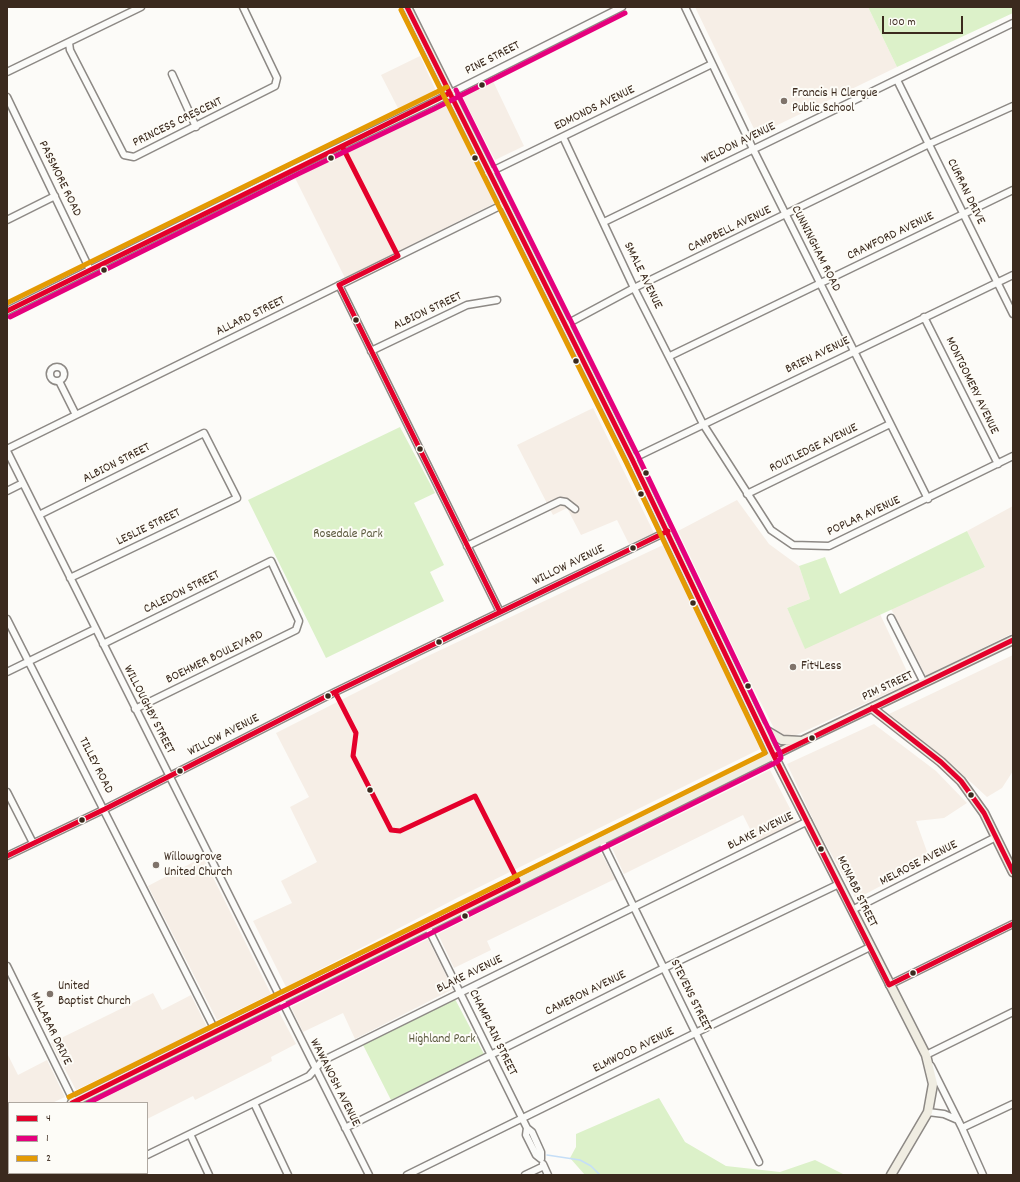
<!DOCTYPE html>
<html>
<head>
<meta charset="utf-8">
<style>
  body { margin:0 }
  #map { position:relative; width:1020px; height:1182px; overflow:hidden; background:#fcfbf8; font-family:Dekko,sans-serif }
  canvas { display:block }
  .frame { position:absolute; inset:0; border:8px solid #3b2a1e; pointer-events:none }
  .legend { position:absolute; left:8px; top:1102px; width:140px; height:72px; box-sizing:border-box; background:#fdfcf7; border:1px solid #afa8a0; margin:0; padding:5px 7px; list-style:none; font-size:12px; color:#3b2a1e }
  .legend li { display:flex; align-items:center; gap:8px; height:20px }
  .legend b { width:20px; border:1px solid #afa8a0 }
  .scale { position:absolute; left:882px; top:16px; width:81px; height:18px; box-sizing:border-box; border:2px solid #3b2a1e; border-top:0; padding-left:5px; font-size:12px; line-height:14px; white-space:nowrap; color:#3b2a1e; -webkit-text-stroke:3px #fdfcf7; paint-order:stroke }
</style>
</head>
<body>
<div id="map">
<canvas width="1020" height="1182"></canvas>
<div class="frame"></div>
<ul class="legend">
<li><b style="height:5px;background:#e4002b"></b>4</li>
<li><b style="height:5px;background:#e5007d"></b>1</li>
<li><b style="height:5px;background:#e49a03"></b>2</li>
</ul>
<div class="scale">100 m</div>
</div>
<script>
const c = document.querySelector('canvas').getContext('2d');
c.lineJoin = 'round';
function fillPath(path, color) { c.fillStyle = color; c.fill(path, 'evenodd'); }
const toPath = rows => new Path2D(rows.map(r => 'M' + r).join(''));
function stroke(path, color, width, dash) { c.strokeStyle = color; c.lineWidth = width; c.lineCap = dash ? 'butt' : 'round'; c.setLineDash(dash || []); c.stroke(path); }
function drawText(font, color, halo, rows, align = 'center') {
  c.font = font + ' Dekko,sans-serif'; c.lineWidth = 4; c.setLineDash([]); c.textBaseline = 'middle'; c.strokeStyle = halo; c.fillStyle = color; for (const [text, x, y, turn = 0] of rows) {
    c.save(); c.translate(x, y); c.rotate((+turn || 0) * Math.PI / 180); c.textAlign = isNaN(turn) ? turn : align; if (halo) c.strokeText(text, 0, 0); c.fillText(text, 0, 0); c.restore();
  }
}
fillPath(toPath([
  [695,7,868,7,897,67,757,135],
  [420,56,436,91,399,110,381,75],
  [492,79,524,146,495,160,461,94],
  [446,103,497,202,345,278,295,178],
  [593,408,654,533,629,544,617,520,581,535,567,508,553,515,517,445],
  [737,500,769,544,799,566,810,599,787,608,805,648,880,614,912,682,792,737,777,734,747,676,678,531],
  [1013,506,1013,633,926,676,891,609,985,567,967,531],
  [663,545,706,631,760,749,457,898,286,987,253,921,292,903,281,881,317,862,290,807,309,797,276,733,430,655],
  [1013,655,1013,771,1002,788,987,797,949,762,889,714],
  [874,724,936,771,967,803,944,818,916,821,930,860,856,899,818,830,787,764],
  [770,770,797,822,757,843,743,815,624,874,612,848],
  [597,853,602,854,615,879,487,941,491,950,454,968,438,934],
  [203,857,271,994,217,1020,148,886],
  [428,939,453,989,355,1039,343,1013,303,1032,291,1007],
  [153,993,162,1010,191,995,207,1027,76,1090,51,1043],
  [279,1012,296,1044,271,1057,272,1061,195,1100,193,1096,147,1119,147,1103,94,1103],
  [7,1053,18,1075,47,1060,65,1097,52,1103,9,1103,9,1123,7,1124],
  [9,1148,9,1173,46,1173,43,1175,7,1175,7,1149]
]), '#f6eee6');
fillPath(toPath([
  [868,7,1013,7,1013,13,897,67],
  [400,427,435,493,414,503,444,565,430,572,444,601,326,658,248,500],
  [967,531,985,567,805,649,787,608,810,599,799,566,825,557,840,594],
  [455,999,484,1054,391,1100,363,1045],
  [659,1098,685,1142,726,1166,780,1172,815,1160,845,1175,585,1175,570,1158,576,1147,576,1134]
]), '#dcf1c9');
stroke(toPath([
  [547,1155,580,1160,591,1166,600,1175]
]), '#c5def7', 1.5);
const minor = toPath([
  [685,7,753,149,928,499],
  [69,43,70,50,124,155,134,157,275,86,277,78,243,7],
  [7,72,141,7],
  [172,74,196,127],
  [897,80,1013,314],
  [7,97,90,270],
  [563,137,634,288,703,424,771,530,793,545,829,546,1013,456],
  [488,173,712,64],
  [7,220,55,196],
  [604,222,1013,23],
  [339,285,500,612],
  [7,311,295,168,431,103,622,7],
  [924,317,998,464],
  [565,325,634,288,929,144,1013,106],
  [371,351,467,305,497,300],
  [670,356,1013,190],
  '50 374a7 7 0 1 1 14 0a7 7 0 1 1-14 0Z',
  [59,381,76,415],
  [7,449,504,204],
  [7,451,369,1175],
  [632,459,1013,275],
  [7,491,23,483],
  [747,494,890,424],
  [39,515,204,433,233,490,237,498,70,578],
  [467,546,560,501,566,502,575,509],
  [891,618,924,683],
  [7,619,216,1032],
  [103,644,271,561,299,621,296,630,135,709],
  [7,672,95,629],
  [7,792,33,843],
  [601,840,759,1162],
  [7,856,105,809,335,692,668,531],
  [852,910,996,837],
  [427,926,527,1128,526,1135,536,1155,541,1159,541,1152,532,1132,527,1128],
  [7,966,74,1102],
  [889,985,1013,924],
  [927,1058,926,1055,1013,1012],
  [931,1066,962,1128,983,1175],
  [254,1103,288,1175],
  [928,1112,944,1114,958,1120],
  [345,1128,664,968,839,884],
  [962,1128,1013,1104],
  [190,1134,209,1175],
  [147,1155,309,1076,322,1061,808,821],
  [543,1164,548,1175],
  [61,1173,62,1175],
  [133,1173,134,1175],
  [106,1175,110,1173],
  [407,1175,870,947],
  [525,1175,544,1166]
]);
const major = toPath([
  [407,7,632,459,774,756,926,1055,933,1084,928,1112,891,1175],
  [872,708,941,762,961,781,984,813,1013,872],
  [762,728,782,740,801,741],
  [72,1103,802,741,1013,640],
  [7,1136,9,1135]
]);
stroke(minor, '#8d8985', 9);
stroke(major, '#8d8985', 11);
stroke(minor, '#fbfbf9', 6);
stroke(major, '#f0ede2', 8);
stroke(toPath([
  [407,7,632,459,774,756,889,985,1013,924],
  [342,146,398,256,339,285,500,612],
  [7,311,450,93],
  [872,708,941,762,961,781,984,813,1013,872],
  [774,756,1013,640],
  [7,856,105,809,335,692,668,531],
  [72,1103,518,881,475,796,400,831,391,830,353,756,356,733,335,692]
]), '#e4002b', 5);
stroke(toPath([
  [10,317,298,174,434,109,625,13],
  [88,1103,777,762,781,758,780,753,638,456,456,90]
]), '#e5007d', 5);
stroke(toPath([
  [7,303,447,87],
  [69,1097,765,753,626,462,401,10]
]), '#e49a03', 5);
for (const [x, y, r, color] of [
  [482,85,3.5,"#3b2a1e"],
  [784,101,4,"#7f736a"],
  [331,158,3.5,"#3b2a1e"],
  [475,158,3.5,"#3b2a1e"],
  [104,270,3.5,"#3b2a1e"],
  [356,320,3.5,"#3b2a1e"],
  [576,361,3.5,"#3b2a1e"],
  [420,449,3.5,"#3b2a1e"],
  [646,473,3.5,"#3b2a1e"],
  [641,494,3.5,"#3b2a1e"],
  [633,548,3.5,"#3b2a1e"],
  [693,603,3.5,"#3b2a1e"],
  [439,642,3.5,"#3b2a1e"],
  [793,667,4,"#7f736a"],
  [748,686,3.5,"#3b2a1e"],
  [328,696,3.5,"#3b2a1e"],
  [812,738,3.5,"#3b2a1e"],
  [180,771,3.5,"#3b2a1e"],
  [370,790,3.5,"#3b2a1e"],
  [971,795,3.5,"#3b2a1e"],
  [82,820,3.5,"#3b2a1e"],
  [821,849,3.5,"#3b2a1e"],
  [156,865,4,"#7f736a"],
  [465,916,3.5,"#3b2a1e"],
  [913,973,3.5,"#3b2a1e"],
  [50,994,4,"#7f736a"]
]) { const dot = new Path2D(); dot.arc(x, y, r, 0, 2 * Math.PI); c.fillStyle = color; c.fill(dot); stroke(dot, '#fdfcf7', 1.5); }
drawText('13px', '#3b2a1e', '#fdfcf7', [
  ["PINE STREET",493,59,-27],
  ["EDMONDS AVENUE",595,109,-26],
  ["PRINCESS CRESCENT",178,123,-26],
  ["WELDON AVENUE",739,144,-26],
  ["PASSMORE ROAD",59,179,64],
  ["CURRAN DRIVE",965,192,64],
  ["CAMPBELL AVENUE",730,230,-26],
  ["CRAWFORD AVENUE",891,237,-26],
  ["CUNNINGHAM ROAD",815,249,63],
  ["SMALE AVENUE",642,276,64],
  ["ALBION STREET",428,312,-25],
  ["ALLARD STREET",251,317,-26],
  ["BRIEN AVENUE",818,356,-26],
  ["MONTGOMERY AVENUE",971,386,64],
  ["ROUTLEDGE AVENUE",814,449,-26],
  ["ALBION STREET",117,464,-27],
  ["POPLAR AVENUE",864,517,-25],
  ["LESLIE STREET",149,528,-26],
  ["WILLOW AVENUE",569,566,-26],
  ["CALEDON STREET",182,593,-26],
  ["BOEHMER BOULEVARD",215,658,-26],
  ["PIM STREET",888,687,-25],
  ["WILLOUGHBY STREET",148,710,63],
  ["WILLOW AVENUE",224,736,-27],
  ["TILLEY ROAD",95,766,63],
  ["BLAKE AVENUE",761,832,-26],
  ["MELROSE AVENUE",919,864,-27],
  ["MCNABB STREET",856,892,64],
  ["BLAKE AVENUE",470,975,-26],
  ["CAMERON AVENUE",586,994,-26],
  ["STEVENS STREET",690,996,64],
  ["MALABAR DRIVE",50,1029,64],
  ["CHAMPLAIN STREET",492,1033,64],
  ["ELMWOOD AVENUE",634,1051,-26],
  ["WAWANOSH AVENUE",334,1083,63]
]);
drawText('13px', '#3b2a1e', '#fdfcf7', [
  ["Francis H Clergue",792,94],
  ["Public School",792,109],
  ["Fit4Less",801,667],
  ["Willowgrove",164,858],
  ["United Church",164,873],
  ["United",58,987],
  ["Baptist Church",58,1002]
], 'left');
drawText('13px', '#5c5a3f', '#fdfcf7', [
  ["Rosedale Park",348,535],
  ["Highland Park",442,1040]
]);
</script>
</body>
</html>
